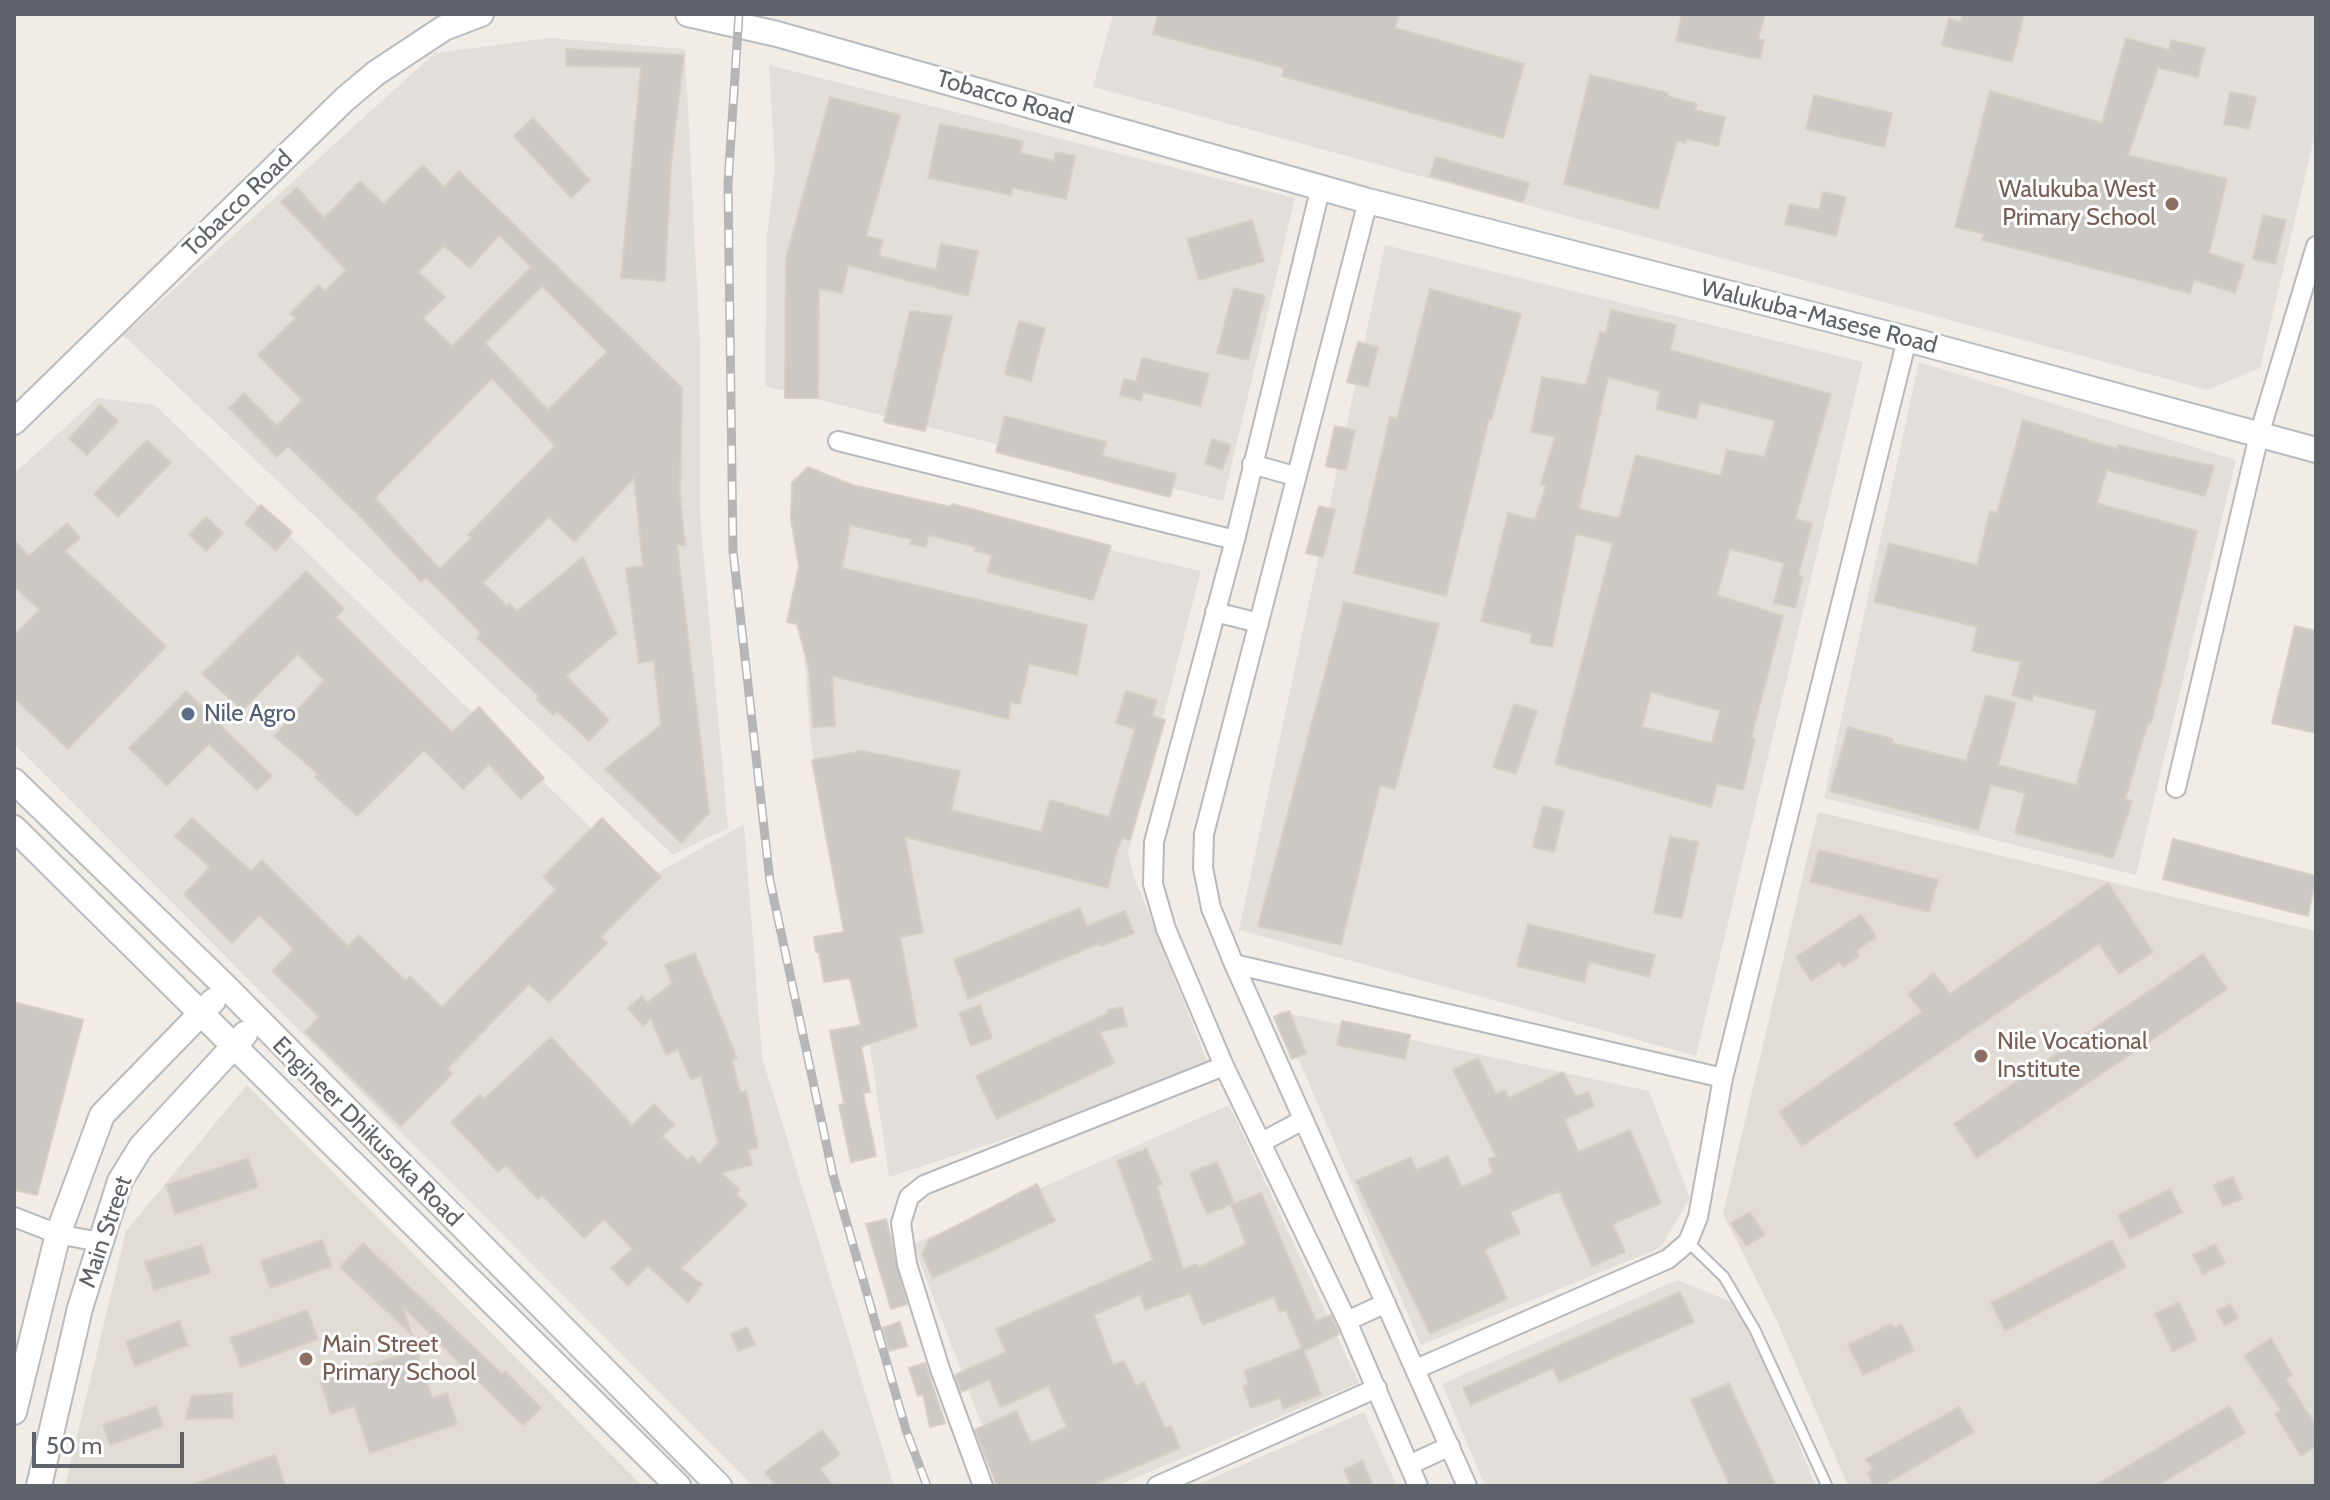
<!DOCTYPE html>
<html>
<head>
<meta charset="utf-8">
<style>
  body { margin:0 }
  #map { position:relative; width:2330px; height:1500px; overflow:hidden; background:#f1ede6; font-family:Cabin,sans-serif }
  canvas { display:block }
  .frame { position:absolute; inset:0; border:16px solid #5d6368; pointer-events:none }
  .scale { position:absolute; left:32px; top:1432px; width:152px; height:36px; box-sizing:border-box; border:4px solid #5d6368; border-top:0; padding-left:10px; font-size:24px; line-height:28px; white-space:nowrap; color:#5d6368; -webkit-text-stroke:6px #fff; paint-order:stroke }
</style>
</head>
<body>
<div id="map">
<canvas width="2330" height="1500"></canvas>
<div class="frame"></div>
<div class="scale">50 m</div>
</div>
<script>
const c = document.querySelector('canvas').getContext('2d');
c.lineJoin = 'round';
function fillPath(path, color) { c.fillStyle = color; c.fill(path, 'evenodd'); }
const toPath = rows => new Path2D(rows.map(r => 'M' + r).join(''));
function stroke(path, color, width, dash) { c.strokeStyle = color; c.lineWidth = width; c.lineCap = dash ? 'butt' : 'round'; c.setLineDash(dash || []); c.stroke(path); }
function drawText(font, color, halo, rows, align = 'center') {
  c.font = font + ' Cabin,sans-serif'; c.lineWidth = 6; c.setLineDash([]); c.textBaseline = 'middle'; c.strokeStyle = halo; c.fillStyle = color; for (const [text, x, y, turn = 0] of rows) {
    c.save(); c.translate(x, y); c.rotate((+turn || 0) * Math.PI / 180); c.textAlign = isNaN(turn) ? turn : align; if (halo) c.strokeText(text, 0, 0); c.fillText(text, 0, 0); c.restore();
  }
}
fillPath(toPath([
  [1113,14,2316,14,2316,130,2260,368,2207,390,1093,87],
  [550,38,685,49,700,346,700,515,728,828,673,855,123,335,435,53],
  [769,65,1295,198,1223,501,765,386,767,235,775,169],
  [1385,245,1863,362,1696,1056,1239,930],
  [1919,362,2236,460,2136,875,1824,798],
  [97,398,155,405,645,880,744,824,762,1057,894,1486,753,1486,14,744,14,474],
  [793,477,1201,571,1128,853,1133,874,1211,1071,889,1177,869,1041,810,738],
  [1278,1011,1649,1091,1690,1198,1662,1245,1653,1251,1421,1345],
  [1229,1105,1359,1383,1117,1486,1005,1486,913,1244],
  [1677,1280,1741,1306,1816,1486,1485,1486,1442,1384],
  [1364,1412,1397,1486,1194,1486]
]), '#e2dfda');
fillPath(toPath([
  [1818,812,2316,931,2316,1486,1848,1486,1777,1321,1723,1214],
  [247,1085,642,1486,65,1486,126,1231]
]), '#e1dcd5');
const building = toPath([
  [1158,14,1399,14,1395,28,1524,64,1503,138,1282,76,1284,68,1153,34,1158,14],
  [1682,14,1765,14,1758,39,1764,40,1760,59,1676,41,1682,14],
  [1963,14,2024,14,2012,62,1942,45,1949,18,1961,22,1963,14],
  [2126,38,2169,50,2171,40,2205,48,2198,77,2158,68,2128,155,2227,179,2209,253,2244,265,2235,293,2194,280,2190,293,1982,240,1984,234,1955,227,1990,91,2102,123,2126,38],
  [566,49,684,55,671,164,665,281,621,278,641,67,566,66,566,49],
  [1590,75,1668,93,1668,96,1697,104,1695,110,1725,117,1718,146,1687,139,1686,143,1677,141,1658,209,1564,184,1590,75],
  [2230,92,2256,97,2249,129,2224,124,2230,92],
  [1814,95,1892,113,1884,147,1806,129,1814,95],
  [830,97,900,115,866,236,883,240,879,256,936,270,941,244,978,251,968,296,848,265,842,293,819,289,818,398,785,398,786,258,830,97],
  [533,118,590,180,571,198,514,136,533,118],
  [940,124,1023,141,1020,153,1054,161,1056,152,1075,156,1066,199,1013,188,1011,195,928,178,940,124],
  [1436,157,1529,183,1523,202,1430,176,1436,157],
  [423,165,444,187,459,171,682,388,680,497,685,545,677,545,709,813,681,843,605,769,661,725,654,661,639,663,626,568,643,566,634,478,574,542,549,517,483,583,507,606,509,603,517,611,583,557,617,633,566,676,609,720,589,741,557,711,553,715,536,699,539,696,477,638,481,633,426,577,421,582,364,520,288,446,277,457,229,408,244,393,277,426,302,400,258,355,295,318,290,314,319,285,325,291,346,270,281,202,297,188,324,218,360,181,384,204,423,165],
  [499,235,531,267,452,346,423,318,445,297,419,272,444,246,470,268,499,235],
  [542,286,607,352,548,410,485,343,542,286],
  [492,378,555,446,468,535,471,538,440,569,375,498,492,378],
  [1823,192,1846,197,1836,236,1785,224,1790,204,1819,210,1823,192],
  [2263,215,2286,220,2275,264,2253,259,2263,215],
  [1252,220,1264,261,1199,280,1187,239,1252,220],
  [1234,288,1265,296,1248,360,1217,353,1234,288],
  [1430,289,1521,314,1491,420,1489,419,1446,596,1354,573,1390,417,1397,419,1430,289],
  [1611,310,1676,325,1670,350,1831,394,1795,519,1812,523,1798,576,1803,577,1795,608,1774,603,1784,563,1730,549,1717,595,1783,616,1751,738,1755,739,1743,790,1717,784,1711,807,1555,764,1613,543,1576,534,1552,647,1530,643,1532,634,1481,621,1508,513,1535,520,1546,485,1541,484,1555,437,1531,432,1542,377,1586,385,1600,332,1606,333,1611,310],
  [1608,377,1660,391,1656,409,1696,419,1700,402,1775,421,1764,457,1727,450,1721,476,1636,455,1619,518,1579,509,1608,377],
  [1651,692,1720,711,1712,743,1642,727,1651,692],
  [910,311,952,316,925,431,884,422,910,311],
  [1019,321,1045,328,1031,381,1005,374,1019,321],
  [1358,342,1378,347,1368,387,1347,382,1358,342],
  [1142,358,1209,374,1200,406,1143,392,1141,401,1120,395,1124,379,1136,382,1142,358],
  [100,405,118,421,87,455,69,439,100,405],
  [1005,416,1106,442,1102,456,1176,474,1170,497,996,452,1005,416],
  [2023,420,2117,449,2118,445,2214,466,2205,496,2107,470,2097,503,2197,531,2151,724,2148,723,2125,799,2132,801,2113,858,2015,833,2025,793,1991,785,1978,830,1830,791,1848,727,1893,739,1892,743,1966,761,1986,695,2016,703,1998,765,2076,785,2097,711,2034,695,2032,701,2012,695,2021,662,1972,651,1977,627,1874,602,1889,543,1977,565,1990,511,1997,513,2023,420],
  [1335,426,1355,430,1346,470,1326,466,1335,426],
  [1212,439,1231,445,1222,469,1205,464,1212,439],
  [147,440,171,463,118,517,94,494,147,440],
  [808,467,852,485,951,507,952,504,1111,546,1093,600,987,572,992,555,975,551,975,547,928,535,926,547,910,544,911,539,850,525,842,568,1087,625,1077,675,1029,664,1020,704,1011,702,1008,719,832,676,835,726,813,727,809,669,797,624,787,622,799,566,791,520,792,483,808,467],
  [261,505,292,532,276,551,245,523,261,505],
  [1319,506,1335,510,1323,557,1306,553,1319,506],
  [206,517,223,533,206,551,189,535,206,517],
  [67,523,80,538,65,551,166,646,68,749,14,698,14,636,39,610,14,586,14,540,29,556,67,523],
  [306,571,344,609,336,617,452,732,479,707,544,778,521,799,489,764,463,789,424,750,357,816,315,777,318,774,274,736,324,680,298,654,243,710,202,674,306,571],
  [1344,602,1439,624,1395,789,1380,785,1341,945,1258,926,1344,602],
  [2295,626,2316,631,2316,733,2272,723,2295,626],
  [186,691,272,776,257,790,209,744,167,786,129,748,186,691],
  [1126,691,1157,700,1152,716,1165,720,1130,840,1123,838,1117,849,1108,888,905,837,923,933,900,937,917,1027,861,1047,870,1092,863,1093,876,1156,851,1162,839,1105,844,1104,830,1031,861,1025,850,978,824,982,819,952,816,952,814,937,844,932,812,760,863,751,960,771,951,810,1041,832,1050,800,1109,817,1135,729,1116,723,1126,691],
  [1514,704,1537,711,1516,774,1493,767,1514,704],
  [1543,806,1564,811,1554,852,1533,847,1543,806],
  [192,818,251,871,262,860,348,946,359,935,406,981,410,976,442,1007,556,889,543,877,602,818,661,877,601,937,607,943,549,1002,529,984,447,1069,452,1074,401,1126,305,1032,319,1017,272,971,294,949,259,915,232,943,184,894,210,867,175,836,192,818],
  [1670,837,1698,842,1682,918,1654,913,1670,837],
  [2173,839,2316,876,2308,916,2163,879,2173,839],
  [1819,850,1938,880,1929,912,1810,882,1819,850],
  [2108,883,2153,952,2119,974,2099,944,1802,1146,1779,1112,1922,1012,1908,994,1934,973,1950,994,2108,883],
  [1080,908,1087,926,1125,911,1134,933,1101,946,1100,943,968,999,954,960,1080,908],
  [1861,914,1876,937,1856,951,1859,956,1843,967,1840,962,1811,981,1796,957,1861,914],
  [1528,924,1655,955,1649,977,1589,962,1584,982,1517,966,1528,924],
  [695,953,737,1058,732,1060,740,1092,746,1091,758,1148,748,1150,752,1165,721,1173,740,1190,736,1194,747,1205,681,1268,702,1284,688,1303,648,1266,628,1286,611,1268,632,1249,604,1219,584,1238,542,1195,538,1199,506,1165,498,1172,451,1122,480,1094,484,1099,551,1037,632,1125,654,1104,674,1125,662,1136,687,1160,692,1156,699,1164,718,1143,701,1076,691,1080,678,1050,666,1055,651,1019,643,1026,628,1008,642,996,647,1003,672,983,665,965,695,953],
  [2203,954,2227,989,1977,1158,1954,1124,2203,954],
  [14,1002,83,1020,37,1195,14,1190,14,1002],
  [980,1005,992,1038,971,1046,959,1013,980,1005],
  [1122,1007,1127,1026,1100,1032,1114,1063,997,1119,976,1076,1108,1013,1107,1010,1122,1007],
  [1289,1011,1306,1053,1292,1059,1274,1017,1289,1011],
  [1342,1021,1410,1035,1405,1059,1337,1045,1342,1021],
  [1478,1058,1496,1094,1505,1090,1509,1098,1563,1072,1576,1097,1588,1092,1594,1106,1565,1119,1578,1152,1630,1130,1661,1203,1613,1224,1625,1252,1592,1266,1559,1191,1510,1212,1520,1233,1485,1250,1507,1299,1430,1334,1356,1181,1411,1157,1416,1170,1448,1156,1462,1187,1493,1173,1488,1159,1496,1156,1453,1070,1478,1058],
  [1146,1149,1162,1184,1157,1186,1183,1269,1197,1264,1198,1268,1246,1244,1231,1205,1261,1193,1316,1321,1331,1315,1339,1334,1304,1351,1321,1394,1283,1409,1280,1398,1251,1408,1243,1386,1249,1384,1244,1371,1302,1348,1286,1310,1280,1312,1274,1297,1203,1325,1190,1293,1145,1310,1140,1295,1094,1315,1113,1365,1124,1361,1136,1386,1144,1382,1165,1428,1171,1426,1180,1448,1091,1486,997,1486,975,1430,1016,1411,1031,1443,1067,1427,1048,1386,1001,1407,989,1380,961,1392,955,1375,1006,1352,996,1329,1153,1260,1117,1161,1146,1149],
  [248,1158,258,1187,175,1214,166,1185,248,1158],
  [1217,1162,1234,1203,1207,1214,1190,1173,1217,1162],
  [2233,1177,2242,1199,2223,1206,2214,1185,2233,1177],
  [1037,1184,1055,1221,933,1278,922,1255,929,1240,1037,1184],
  [2170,1189,2182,1212,2130,1239,2118,1215,2170,1189],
  [1750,1212,1765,1235,1746,1246,1731,1223,1750,1212],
  [886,1219,907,1304,891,1309,866,1224,886,1219],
  [322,1240,332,1266,270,1288,261,1261,322,1240],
  [2112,1240,2126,1267,2005,1331,1991,1303,2112,1240],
  [363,1243,502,1374,505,1371,541,1408,523,1425,403,1307,412,1335,340,1267,363,1243],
  [2215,1244,2225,1263,2203,1274,2193,1255,2215,1244],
  [202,1245,210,1273,154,1290,145,1262,202,1245],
  [1680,1292,1694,1322,1559,1382,1553,1368,1471,1405,1463,1388,1680,1292],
  [2179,1302,2196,1340,2173,1351,2155,1314,2179,1302],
  [2230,1304,2238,1318,2225,1326,2217,1311,2230,1304],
  [307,1310,318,1339,241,1367,230,1338,307,1310],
  [179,1321,188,1345,135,1366,126,1342,179,1321],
  [900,1322,907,1346,889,1351,882,1328,900,1322],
  [1891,1324,1894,1328,1901,1324,1914,1350,1863,1375,1848,1345,1891,1324],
  [747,1327,755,1345,738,1351,731,1334,747,1327],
  [2271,1338,2292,1375,2286,1379,2316,1426,2316,1446,2301,1456,2275,1414,2281,1410,2244,1356,2271,1338],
  [416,1350,432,1398,447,1393,457,1424,370,1453,354,1406,331,1414,320,1381,416,1350],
  [925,1363,945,1423,930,1427,923,1394,918,1396,909,1368,925,1363],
  [1729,1383,1776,1486,1730,1486,1691,1400,1729,1383],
  [232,1393,233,1418,186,1419,191,1396,232,1393],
  [156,1406,163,1426,110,1445,103,1425,156,1406],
  [2229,1406,2245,1433,2157,1486,2094,1486,2229,1406],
  [1959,1407,1974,1432,1882,1486,1874,1486,1867,1473,1873,1470,1866,1459,1959,1407],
  [822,1430,840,1454,820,1469,833,1486,776,1486,765,1472,822,1430],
  [275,1455,286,1486,194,1486,194,1484,275,1455],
  [1362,1461,1373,1486,1352,1486,1344,1470,1362,1461]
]);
fillPath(building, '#ccc8c3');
stroke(building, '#d7cfc3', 2);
const lane = toPath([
  [1688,1242,1724,1277,1755,1330,1827,1486]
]);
const street = toPath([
  [1321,186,1235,540,1154,842,1153,884,1166,929,1224,1066,1347,1321,1418,1486],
  [1368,201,1204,834,1203,868,1211,908,1234,964,1467,1486],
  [838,441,1235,540],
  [1252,464,1294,476],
  [1215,612,1259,623],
  [2176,788,2259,435,2316,246],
  [1234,964,1723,1078],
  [1262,1142,1303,1120],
  [14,1217,58,1234,99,1242],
  [1347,1321,1386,1303],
  [1416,1369,1668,1259,1688,1242,1698,1217,1723,1078,1907,339],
  [1409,1465,1450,1446],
  [983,1486,940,1369,907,1264,901,1223,909,1197,924,1185,1224,1066],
  [1157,1486,1377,1388]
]);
const secondary = toPath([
  [688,14,777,34,1368,201,1907,339,2316,450],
  [14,422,345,99,376,73,444,28,481,14],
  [14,781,226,987,719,1486],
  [14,828,678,1486],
  [14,1412,58,1234,102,1115,213,1001],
  [39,1486,80,1308,120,1181,141,1147,245,1034]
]);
stroke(lane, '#b6b9be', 13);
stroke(street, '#b6b9be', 22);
stroke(secondary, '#b7bcc1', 28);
stroke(lane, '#fff', 9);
stroke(street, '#fff', 18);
stroke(secondary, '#fff', 24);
const rail = toPath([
  [739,14,728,183,733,551,770,881,833,1175,906,1430,927,1486]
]);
stroke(rail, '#b5b6b7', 9);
stroke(rail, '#fff', 6, [18]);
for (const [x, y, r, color] of [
  [2172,204,8,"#8d6e63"],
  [188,714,8,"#5c6f8a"],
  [1981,1056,8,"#8d6e63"],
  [306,1359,8,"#8d6e63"]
]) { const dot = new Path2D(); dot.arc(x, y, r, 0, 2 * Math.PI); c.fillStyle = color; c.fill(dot); stroke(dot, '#fff', 3); }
drawText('24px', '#5d6368', '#fff', [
  ["Tobacco Road",1005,98,16],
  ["Tobacco Road",238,204,-44],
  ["Walukuba-Masese Road",1819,317,14],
  ["Engineer Dhikusoka Road",367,1132,45],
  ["Main Street",106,1232,-71]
]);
drawText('24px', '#785e54', '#fff', [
  ["Walukuba West",2156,190,"right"],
  ["Primary School",2156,218,"right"],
  ["Nile Vocational",1997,1042],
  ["Institute",1997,1070],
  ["Main Street",322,1345],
  ["Primary School",322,1373]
], 'left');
drawText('24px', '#4e5e75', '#fff', [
  ["Nile Agro",204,714]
], 'left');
</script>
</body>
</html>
